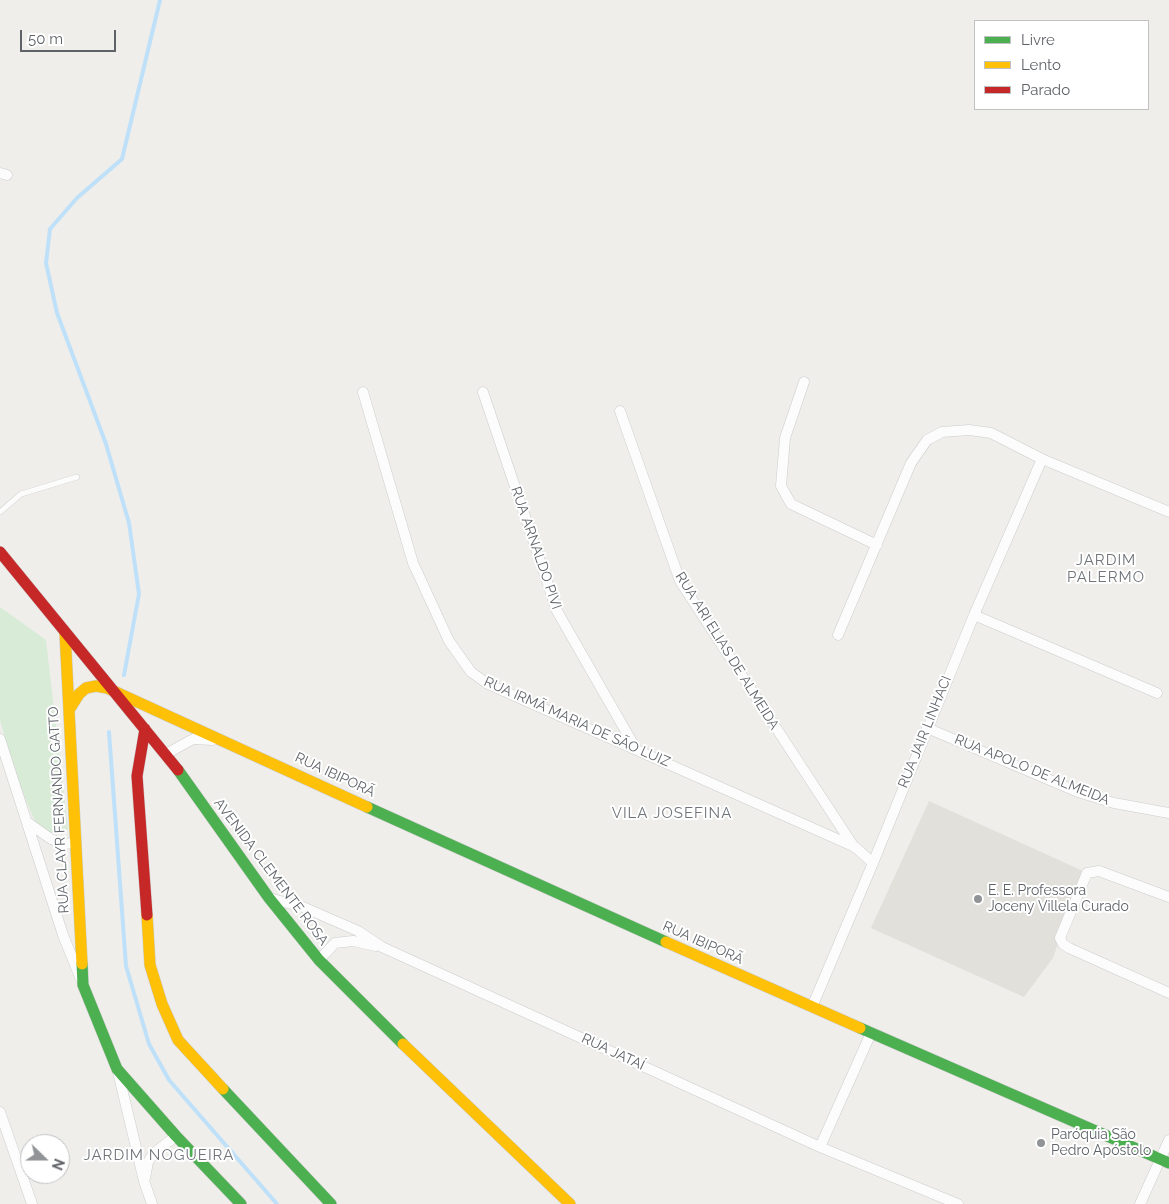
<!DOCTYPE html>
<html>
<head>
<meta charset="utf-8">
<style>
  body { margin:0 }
  #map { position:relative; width:1169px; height:1204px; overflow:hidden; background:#efeeea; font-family:Raleway,sans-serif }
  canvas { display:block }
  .legend { position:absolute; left:974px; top:20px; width:175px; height:90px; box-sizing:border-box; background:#fff; border:1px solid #bfc1c3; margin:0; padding:6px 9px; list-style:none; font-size:15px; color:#5f6368 }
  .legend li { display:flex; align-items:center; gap:10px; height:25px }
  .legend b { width:25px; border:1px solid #bfc1c3 }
  .north { position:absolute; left:20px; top:1134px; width:50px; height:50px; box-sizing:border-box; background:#fff; border:1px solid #bfc1c3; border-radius:50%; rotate:112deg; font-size:14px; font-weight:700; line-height:20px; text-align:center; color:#5f6368 }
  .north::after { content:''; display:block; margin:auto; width:18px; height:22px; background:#919496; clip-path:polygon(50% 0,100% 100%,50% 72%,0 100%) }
  .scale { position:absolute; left:20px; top:30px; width:96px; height:22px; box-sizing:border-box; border:2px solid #5f6368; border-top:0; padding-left:6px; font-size:15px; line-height:18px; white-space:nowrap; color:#5f6368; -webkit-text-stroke:4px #fff; paint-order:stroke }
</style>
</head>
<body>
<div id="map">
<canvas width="1169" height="1204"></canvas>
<ul class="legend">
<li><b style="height:6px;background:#4caf50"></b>Livre</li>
<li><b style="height:6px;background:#ffc107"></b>Lento</li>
<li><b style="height:6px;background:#c62828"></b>Parado</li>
</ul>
<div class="north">N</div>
<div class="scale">50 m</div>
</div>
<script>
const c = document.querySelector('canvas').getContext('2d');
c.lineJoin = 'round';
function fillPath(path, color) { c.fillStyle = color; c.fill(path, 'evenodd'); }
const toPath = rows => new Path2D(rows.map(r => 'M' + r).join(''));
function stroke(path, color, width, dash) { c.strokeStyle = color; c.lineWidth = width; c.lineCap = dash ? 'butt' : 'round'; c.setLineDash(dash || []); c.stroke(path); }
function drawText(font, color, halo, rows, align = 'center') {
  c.font = font + ' Raleway,sans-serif'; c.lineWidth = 4; c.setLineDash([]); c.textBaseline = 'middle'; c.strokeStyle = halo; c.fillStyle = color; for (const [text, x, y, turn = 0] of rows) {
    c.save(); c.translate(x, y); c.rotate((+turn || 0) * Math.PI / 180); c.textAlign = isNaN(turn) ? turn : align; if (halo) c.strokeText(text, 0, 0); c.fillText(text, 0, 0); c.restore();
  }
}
fillPath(toPath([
  [929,801,1083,871,1053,958,1024,997,871,928]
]), '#e2e0da');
fillPath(toPath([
  [0,607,46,640,68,829,62,833,40,833,18,782,0,720]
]), '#d8ebd6');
stroke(toPath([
  [124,675,139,594,129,523,106,444,57,313,46,263,50,229,77,198,122,159,160,0],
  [109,732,126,966,149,1044,169,1080,277,1204]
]), '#bfe0f9', 4);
const lane = toPath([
  [0,512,21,494,77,477]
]);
const street = toPath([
  [0,173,7,175],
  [804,382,785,438,781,486,791,504,877,545],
  [363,392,413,563,449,641,471,672,488,684,855,847,873,863],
  [483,392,557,611,636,749],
  [620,411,680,581,854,847],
  [974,615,1157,693],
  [838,635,911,463,927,440,942,432,969,430,991,433,1042,459,1169,512],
  [927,728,1078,792,1114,803,1169,813],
  [0,739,63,935,80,977],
  [166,754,193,739,213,740],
  [27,822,51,839,63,844,74,843],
  [1169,897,1099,871,1087,873,1060,938,1063,944,1069,948,1169,993],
  [269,898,303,907,358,931,382,947,820,1147,958,1204],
  [319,960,335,943,353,941,376,946],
  [812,1007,873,863,974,615,1042,459],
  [118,1072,144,1181,152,1204],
  [0,1112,32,1204],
  [820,1147,871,1033],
  [145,1178,148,1162,154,1153,176,1136],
  [1140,1204,1169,1140]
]);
const fast = toPath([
  [178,770,269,898,319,960,403,1044],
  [367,807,666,942],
  [82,964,83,985,117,1069,176,1136,241,1204],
  [860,1028,1169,1163],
  [223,1089,331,1204]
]);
const slow = toPath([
  [65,633,82,964],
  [69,710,79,694,86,688,96,686,107,688,367,807],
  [147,915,150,965,162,1004,178,1040,223,1089],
  [666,942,860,1028],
  [403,1044,570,1204]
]);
const jam = toPath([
  [0,552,178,770],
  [145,729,137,776,147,915]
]);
stroke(lane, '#cbcccc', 6);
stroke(street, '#cbcccc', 11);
stroke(fast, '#cacacb', 12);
stroke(slow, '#cacacb', 12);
stroke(jam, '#cacacb', 12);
stroke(lane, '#fdfcfc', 5);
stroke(street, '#fdfcfc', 10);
stroke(fast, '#4caf50', 11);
stroke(slow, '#ffc107', 11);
stroke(jam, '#c62828', 11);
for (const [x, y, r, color] of [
  [978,899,5,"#919496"],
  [1041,1143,5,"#919496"]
]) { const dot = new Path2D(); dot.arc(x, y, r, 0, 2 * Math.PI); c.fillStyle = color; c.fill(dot); stroke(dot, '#fff', 2); }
drawText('14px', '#5f6368', '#fff', [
  ["RUA ARNALDO PIVI",536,548,71],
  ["RUA ARI ELIAS DE ALMEIDA",727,651,58],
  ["RUA IRMÃ MARIA DE SÃO LUIZ",577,722,24],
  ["RUA JAIR LINHACI",925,732,-68],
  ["RUA APOLO DE ALMEIDA",1032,770,22],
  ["RUA IBIPORÃ",335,775,25],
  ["RUA CLAYR FERNANDO GATTO",59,810,-93],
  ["AVENIDA CLEMENTE ROSA",271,872,53],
  ["RUA IBIPORÃ",703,943,24],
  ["RUA JATAÍ",613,1052,25]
]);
drawText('14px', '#5f6368', '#fff', [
  ["E. E. Professora",988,891],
  ["Joceny Villela Curado",988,907],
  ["Paróquia São",1051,1135],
  ["Pedro Apóstolo",1051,1151]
], 'left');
c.letterSpacing = '1px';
drawText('15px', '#70757a', '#fff', [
  ["JARDIM",1106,560],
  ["PALERMO",1106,577],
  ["VILA JOSEFINA",672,813],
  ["JARDIM NOGUEIRA",159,1155]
]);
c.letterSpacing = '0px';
</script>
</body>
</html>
